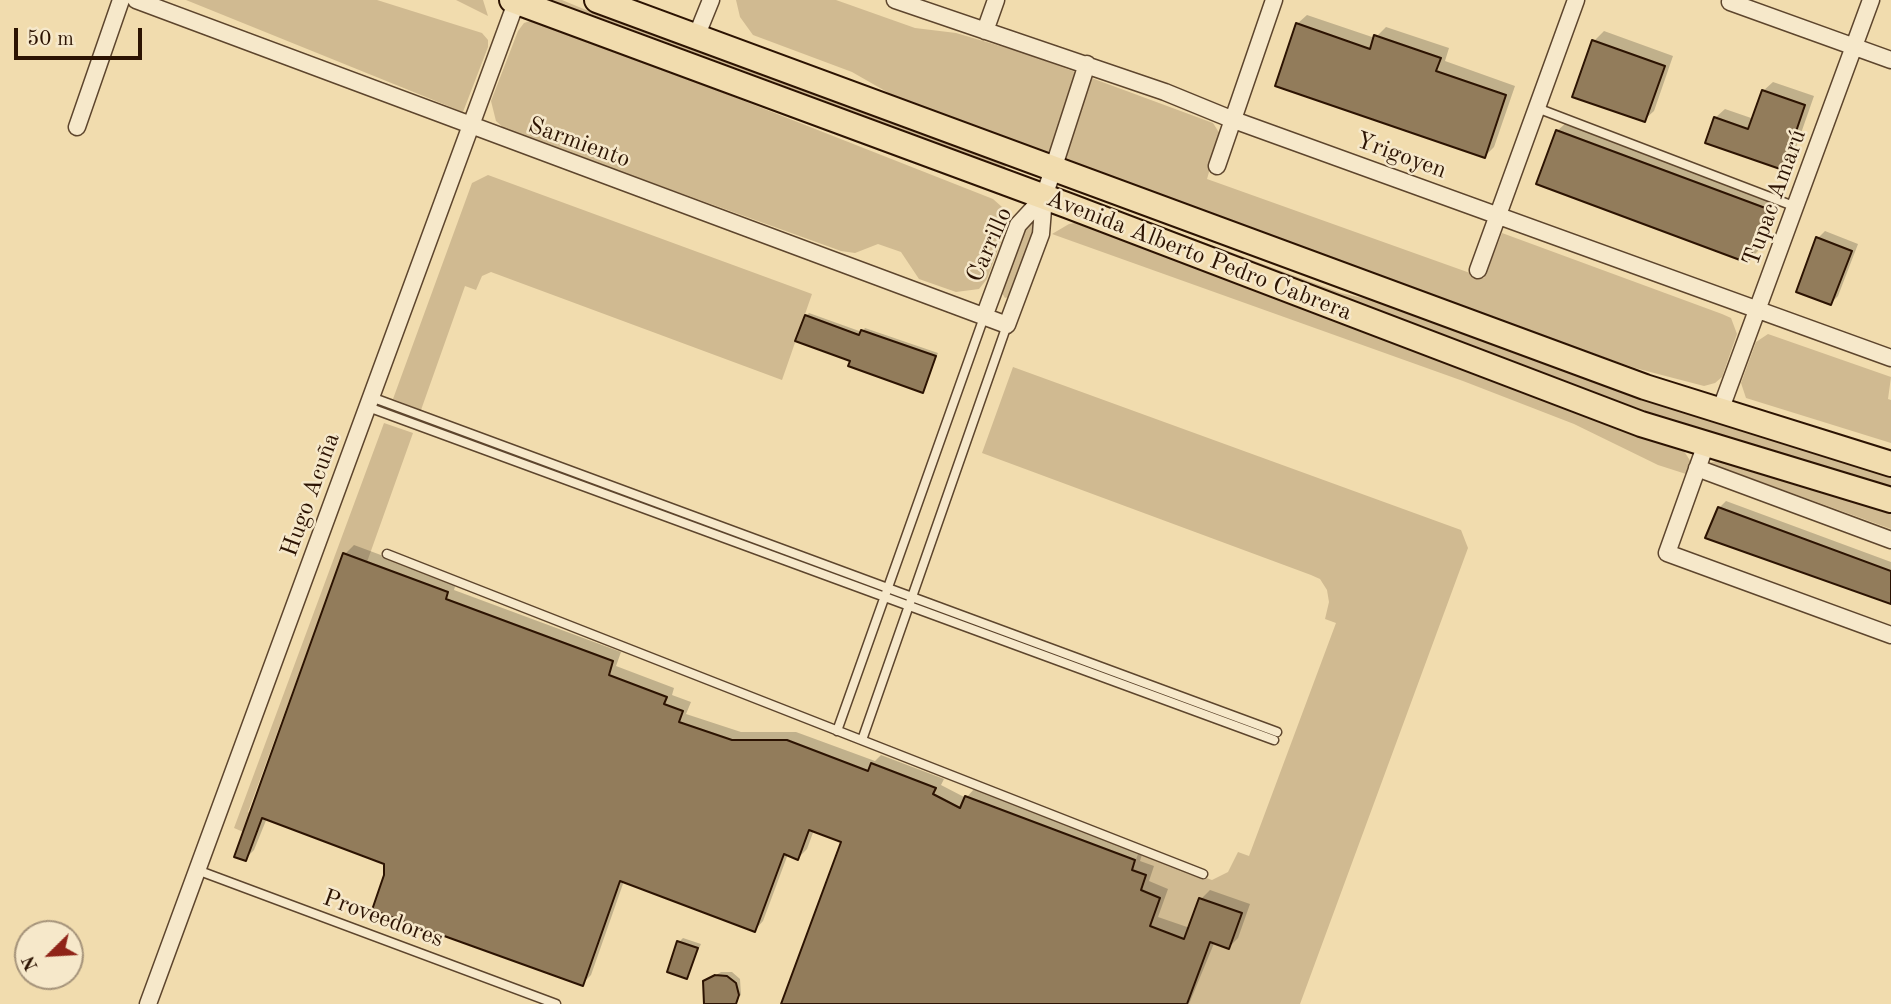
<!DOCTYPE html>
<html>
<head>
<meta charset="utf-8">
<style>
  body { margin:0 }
  #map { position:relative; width:1891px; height:1004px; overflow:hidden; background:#f1dcae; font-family:"Old Standard TT",serif }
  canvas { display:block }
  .north { position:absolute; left:14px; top:920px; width:70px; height:70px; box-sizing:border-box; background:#f6e8ca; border:2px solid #a5937a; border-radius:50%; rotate:246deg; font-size:19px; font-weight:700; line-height:28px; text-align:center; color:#2c1302 }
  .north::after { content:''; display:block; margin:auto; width:24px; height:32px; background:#8f2418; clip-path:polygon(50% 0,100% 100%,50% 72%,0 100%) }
  .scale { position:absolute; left:14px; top:28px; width:128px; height:32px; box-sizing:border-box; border:4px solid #2c1302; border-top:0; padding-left:9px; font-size:21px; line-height:24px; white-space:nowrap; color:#2c1302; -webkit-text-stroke:5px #f6e8ca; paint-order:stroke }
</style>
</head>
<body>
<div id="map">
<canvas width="1891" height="1004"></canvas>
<div class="north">N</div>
<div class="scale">50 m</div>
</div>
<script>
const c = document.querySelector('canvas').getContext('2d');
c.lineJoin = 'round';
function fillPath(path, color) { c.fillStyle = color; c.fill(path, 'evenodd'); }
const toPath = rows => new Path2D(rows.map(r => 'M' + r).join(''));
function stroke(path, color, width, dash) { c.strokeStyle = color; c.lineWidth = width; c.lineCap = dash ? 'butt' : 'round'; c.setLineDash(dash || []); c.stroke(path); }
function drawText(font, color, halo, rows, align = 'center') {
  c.font = font + ' "Old Standard TT",serif'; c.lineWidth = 5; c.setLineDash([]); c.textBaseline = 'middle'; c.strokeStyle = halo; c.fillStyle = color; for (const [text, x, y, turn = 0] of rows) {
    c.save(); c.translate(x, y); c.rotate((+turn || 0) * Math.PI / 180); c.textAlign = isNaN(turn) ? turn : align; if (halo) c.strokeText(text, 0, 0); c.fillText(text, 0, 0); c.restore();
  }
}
fillPath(toPath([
  [186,0,377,0,482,33,488,40,488,47,463,112],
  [456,0,483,0,488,16],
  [545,0,562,0,603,17,643,24,1007,160,1004,173],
  [736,0,836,0,915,28,956,33,1024,53,1213,123,1220,134,1207,179,1484,278,1502,233,1722,314,1731,318,1737,334,1722,377,1715,383,1704,386,1635,368,1443,301,908,104,852,72,753,35,740,17],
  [536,19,993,199,1002,207,1007,225,987,279,979,289,956,292,919,279,901,252,878,244,855,253,841,251,506,130,496,121,491,101,518,31,524,23],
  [488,175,812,294,782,380,491,272,482,276,476,290,465,286,421,410,393,399,472,183],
  [1068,192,1341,293,1406,308,1891,474,1891,489,1650,413,1067,195],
  [1032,222,1034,229,1009,297,1005,298,1002,293,1027,226],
  [1080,222,1682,448,1691,462,1686,474,1658,465,1574,424,1463,381,1052,234,1069,224],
  [1768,334,1891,377,1888,399,1891,400,1891,443,1746,398,1741,383,1756,342],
  [1013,367,1461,530,1468,548,1300,1004,1187,1004,1210,942,1229,949,1242,913,1200,898,1184,939,1150,926,1160,898,1141,890,1146,875,1132,870,1138,854,1212,880,1228,872,1238,852,1249,856,1336,623,1325,619,1329,602,1327,590,1320,579,1311,575,982,453],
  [384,423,413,433,367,562,343,554,248,812,262,818,255,837,234,828],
  [1720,460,1891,511,1891,529,1709,463]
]), '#d0ba91');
fillPath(toPath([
  [1307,15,1375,38,1386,27,1449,48,1445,61,1515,86,1494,147,1485,156,1297,24],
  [1604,31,1673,56,1654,111,1644,120,1594,41],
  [1773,82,1814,96,1792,159,1783,168,1715,118,1725,109,1754,119,1763,91],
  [1567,122,1776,199,1758,251,1748,261,1557,131],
  [1825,231,1858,244,1838,296,1831,303,1818,238],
  [809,313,862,332,865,328,938,353,925,388,922,391,852,360,806,316],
  [1726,501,1891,562,1891,602,1719,508],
  [354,545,456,583,454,590,621,652,616,666,674,688,672,695,691,702,686,714,741,732,796,732,875,761,881,755,944,779,941,785,966,798,975,788,1143,851,1140,861,1154,866,1149,881,1168,889,1158,917,1190,928,1201,899,1210,890,1250,904,1238,938,1229,947,1215,941,1189,1004,782,1004,844,841,814,830,807,849,798,858,788,854,763,921,755,930,624,881,591,975,582,984,386,875,386,862,267,818,254,850,245,859,345,554],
  [683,938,701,944,687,977,679,942],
  [721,972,732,972,740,979,741,995,730,1004,709,1004,705,982]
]), '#0003');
const building = toPath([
  [1296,23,1370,49,1374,35,1441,58,1436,71,1506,95,1485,158,1275,86,1296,23],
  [1592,40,1665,66,1645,122,1572,97,1592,40],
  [1762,90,1805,105,1783,170,1705,143,1714,117,1748,129,1762,90],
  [1556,130,1768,209,1748,263,1536,184,1556,130],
  [1816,237,1852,251,1831,305,1796,292,1816,237],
  [805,315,859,335,861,330,936,356,923,393,848,366,850,361,795,341,805,315],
  [1718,507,1891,571,1891,604,1705,538,1718,507],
  [343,553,448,592,446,599,613,661,609,675,667,697,664,704,683,711,679,722,732,740,787,740,868,771,871,763,936,788,933,794,960,808,965,796,1135,860,1132,870,1146,875,1141,890,1160,898,1150,926,1184,939,1199,898,1242,913,1229,949,1210,942,1187,1004,781,1004,841,842,809,830,798,860,784,854,755,932,620,881,583,986,372,910,384,875,384,864,262,818,246,861,234,857,343,553],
  [677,941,698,948,687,979,667,972,677,941],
  [715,975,727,976,736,983,739,995,736,1004,704,1004,703,981,715,975]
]);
fillPath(building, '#927c5b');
stroke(building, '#2c1302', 2);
const lane = toPath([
  [1537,108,1796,207],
  [371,397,1277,732],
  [368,407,1274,740],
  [387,554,1203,874],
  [837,731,984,317],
  [862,740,1007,325],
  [197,870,556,1004]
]);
const street = toPath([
  [136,0,1007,325,1041,234,1044,197,1087,64],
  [895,0,1165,92,1231,119,1891,358],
  [1730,2,1891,60],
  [985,31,996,0],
  [696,37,711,0],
  [77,127,121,0],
  [1217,166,1274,0],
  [1478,270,1576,0],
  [984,317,1018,225,1044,197],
  [1720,411,1871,0],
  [1706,444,1667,553,1891,635],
  [1697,468,1891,540],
  [148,1004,517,0]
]);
const primary = toPath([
  [512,0,1069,206,1641,424,1891,500],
  [597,0,1645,387,1891,464]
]);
stroke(lane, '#5d452d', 11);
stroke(street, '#5d452d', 19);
stroke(primary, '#2c1302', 28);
stroke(lane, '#f6e8ca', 8);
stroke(street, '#f6e8ca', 16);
stroke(primary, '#f1dcae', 24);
drawText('24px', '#2c1302', '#f6e8ca', [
  ["Sarmiento",579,143,20],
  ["Yrigoyen",1401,156,20],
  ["Tupac Amarú",1775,198,-70],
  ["Carrillo",990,245,-66],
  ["Avenida Alberto Pedro Cabrera",1199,256,21],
  ["Hugo Acuña",311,495,-70],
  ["Proveedores",383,919,20]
]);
</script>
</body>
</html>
